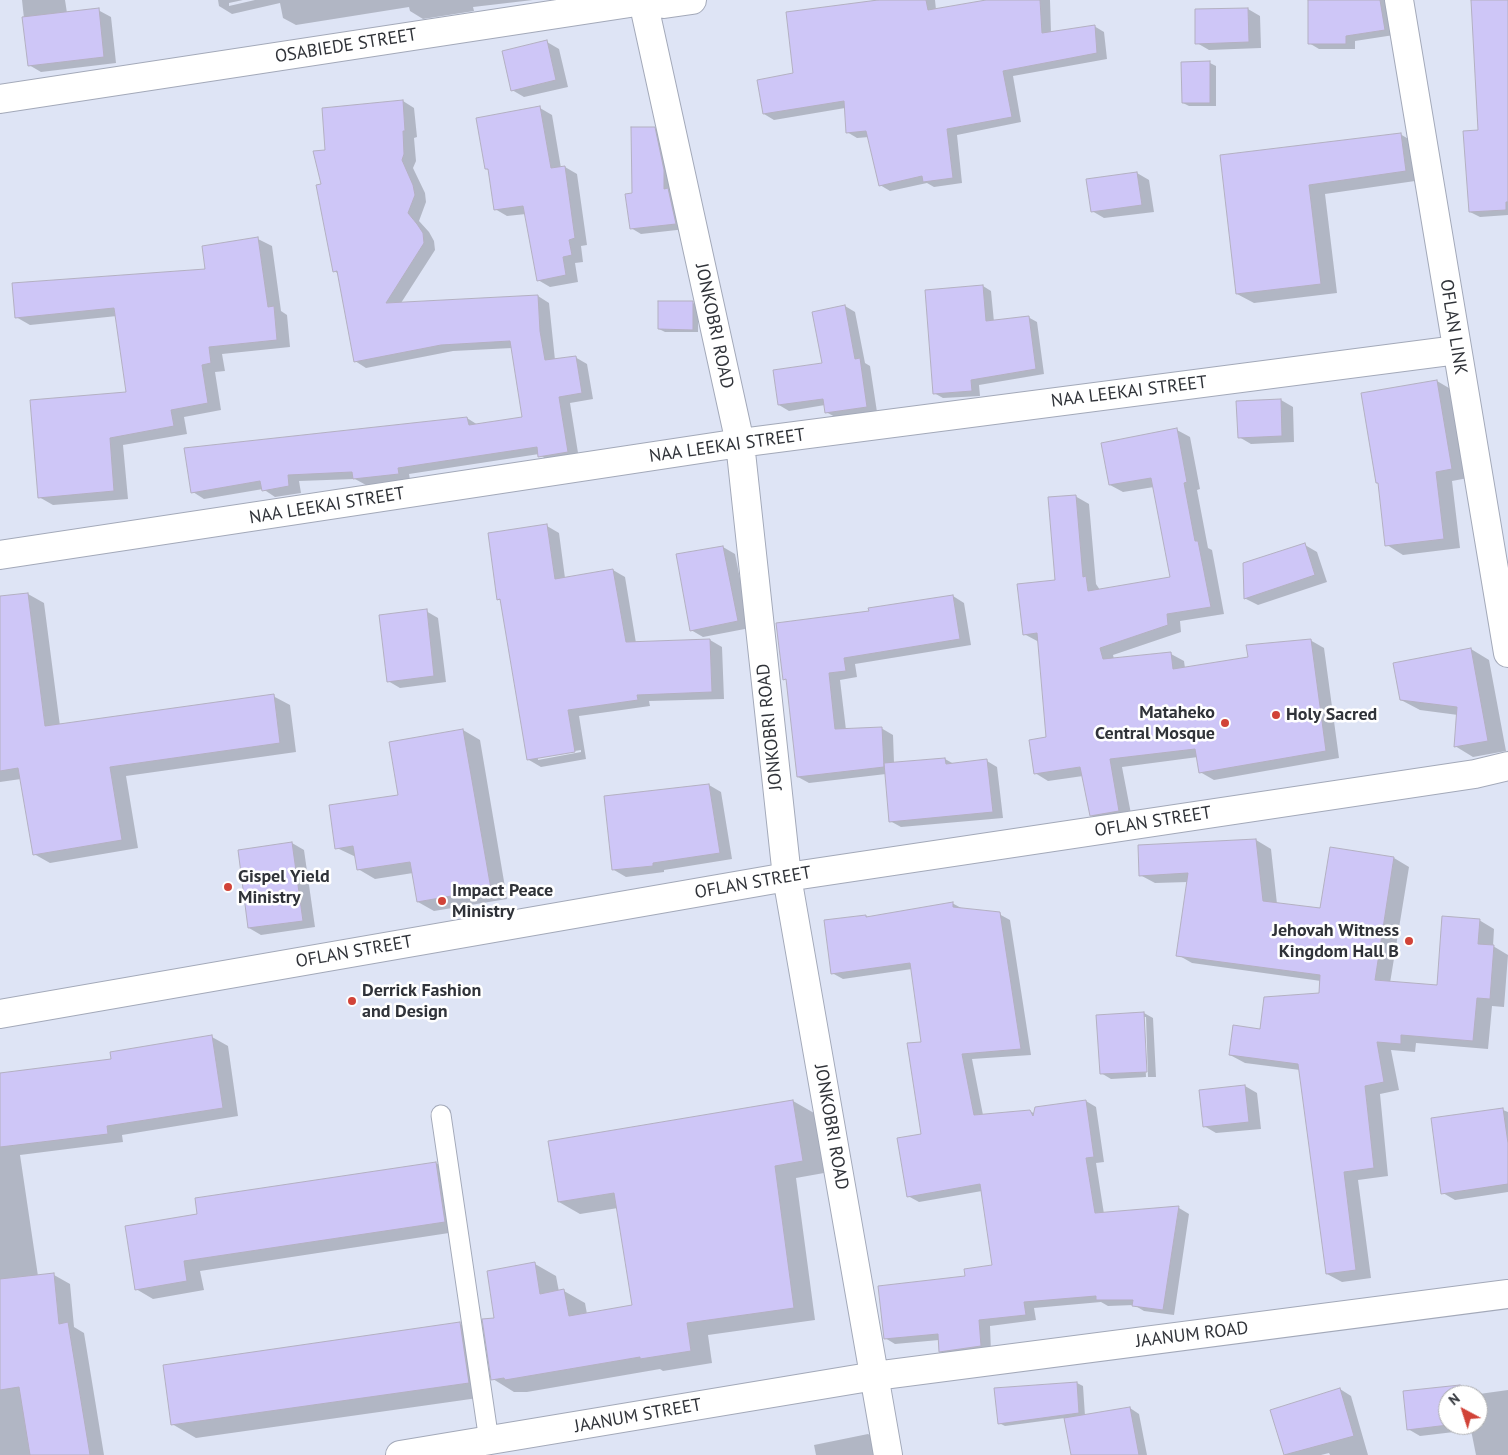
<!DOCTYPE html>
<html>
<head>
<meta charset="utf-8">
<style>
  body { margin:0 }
  #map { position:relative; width:1508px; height:1455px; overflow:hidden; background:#dee4f5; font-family:"PT Sans",sans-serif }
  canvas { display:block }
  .north { position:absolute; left:1438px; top:1385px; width:50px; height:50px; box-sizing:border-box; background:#fff; border:1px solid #acadb0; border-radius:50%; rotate:320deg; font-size:14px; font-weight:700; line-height:20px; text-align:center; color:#303339 }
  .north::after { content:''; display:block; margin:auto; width:18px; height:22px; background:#d14338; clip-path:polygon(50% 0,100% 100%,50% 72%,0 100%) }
</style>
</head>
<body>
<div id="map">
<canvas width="1508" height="1455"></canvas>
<div class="north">N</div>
</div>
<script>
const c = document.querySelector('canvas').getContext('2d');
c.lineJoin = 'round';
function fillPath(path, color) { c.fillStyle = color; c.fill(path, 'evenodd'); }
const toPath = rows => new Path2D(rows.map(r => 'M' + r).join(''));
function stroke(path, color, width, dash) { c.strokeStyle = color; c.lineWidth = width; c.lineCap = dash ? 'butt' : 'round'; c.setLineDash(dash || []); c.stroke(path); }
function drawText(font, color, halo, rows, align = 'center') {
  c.font = font + ' "PT Sans",sans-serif'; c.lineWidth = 5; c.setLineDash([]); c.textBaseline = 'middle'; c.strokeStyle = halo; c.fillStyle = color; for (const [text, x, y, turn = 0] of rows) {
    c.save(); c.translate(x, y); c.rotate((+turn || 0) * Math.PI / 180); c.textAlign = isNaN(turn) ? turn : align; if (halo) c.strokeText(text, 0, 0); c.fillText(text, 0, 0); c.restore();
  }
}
fillPath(toPath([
  [22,0,65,0,67,13,98,10,111,17,116,63,41,72,29,65],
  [218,0,243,0,229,3,229,6,255,0,533,0,473,7,474,11,423,19,410,11,409,7,296,25,283,18,280,3,232,14,219,6],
  [879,0,935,0,936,10,994,0,1050,0,1051,33,1094,26,1104,32,1107,59,1013,76,1021,122,957,135,962,183,934,187,927,183,890,191,880,185,869,137,857,138,847,132,845,108,774,120,764,114,795,74],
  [1309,0,1389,0,1394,35,1355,41,1355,49,1319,49,1309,43],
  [1248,9,1260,16,1261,48,1209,50,1197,43,1196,11],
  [1508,25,1508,215,1480,217,1470,212,1479,131],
  [547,42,559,49,568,87,524,97,512,90],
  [1210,63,1216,66,1216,106,1189,106,1183,103],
  [403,101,414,108,417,137,414,138,416,161,413,168,425,193,426,202,419,221,429,232,434,241,435,250,401,303,538,296,549,303,555,360,575,357,587,364,593,399,570,403,579,459,551,463,539,454,409,474,410,480,366,485,355,479,299,481,301,493,275,497,263,489,204,499,193,492,467,418,478,425,524,418,512,348,453,351,366,368,355,361,339,274,334,271,322,185,326,151],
  [540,108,552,115,561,168,565,167,577,174,587,245,581,246,583,262,575,263,578,282,550,287,538,280,526,214,507,216,495,209,489,170,486,169],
  [654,128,665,134,686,229,641,234,631,228,634,194],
  [1400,134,1417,144,1422,180,1325,194,1337,293,1254,303,1237,294,1221,156],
  [1137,173,1149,180,1154,212,1104,218,1092,211],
  [258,239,272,246,281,311,287,315,290,347,222,354,225,371,215,372,221,410,184,417,187,434,123,445,128,499,53,505,39,497,128,394,117,316,30,325,16,317,206,270],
  [983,286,991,291,994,322,1028,317,1037,322,1044,374,979,385,980,396,943,398,934,393],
  [693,303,698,306,698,332,665,332,659,329],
  [845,306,855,312,865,363,870,366,877,412,837,418,826,412,825,405,789,411,779,405,824,364],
  [1437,381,1454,391,1468,478,1452,481,1460,548,1403,555,1387,545],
  [1281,400,1293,407,1294,442,1251,444,1239,437],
  [1177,430,1190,437,1200,489,1197,490,1208,548,1212,550,1224,614,1180,621,1181,632,1113,655,1114,659,1171,654,1184,661,1185,668,1249,658,1310,640,1324,648,1339,758,1214,780,1200,772,1198,757,1122,767,1132,819,1105,823,1091,815,1083,776,1048,781,1035,773,1047,738,1039,642,1024,634,1056,581,1075,496,1089,504,1096,584,1100,590,1172,579,1154,487,1123,492,1110,485],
  [547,526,559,533,565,578,613,570,625,577,636,643,710,640,722,647,724,699,649,701,650,706,579,716,586,759,541,767,529,760,502,601,498,599],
  [581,750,581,752,538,760,538,757],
  [1305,545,1317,552,1327,582,1258,605,1246,599,1244,564],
  [723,547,735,554,750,628,703,637,691,630],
  [28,594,44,603,60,726,273,696,290,705,296,752,126,776,138,848,50,863,34,854,21,779,0,782,0,598],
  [953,596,964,603,971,645,855,664,857,677,840,680,846,730,881,728,893,735,894,763,945,759,954,764,987,761,997,767,1003,818,901,827,890,821,886,774,809,783,798,777,788,681,785,679,870,612],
  [426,611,438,618,446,682,400,688,388,681],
  [1471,649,1489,660,1506,751,1473,757,1455,746,1458,715,1420,710,1401,700],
  [463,730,480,740,507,899,434,911,418,902,413,873,375,879,358,869,356,857,337,848,400,796],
  [709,785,721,792,732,859,664,870,664,872,626,877,614,870],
  [1256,840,1271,849,1277,904,1321,910,1331,849,1394,858,1409,867,1390,983,1438,987,1479,920,1494,929,1493,946,1508,955,1504,1007,1492,1006,1488,1049,1416,1043,1415,1052,1391,1050,1399,1090,1380,1094,1388,1176,1358,1180,1371,1278,1342,1282,1327,1274,1300,1070,1245,1063,1230,1055,1261,1030,1320,994,1321,981,1192,963,1178,955,1188,882,1155,883,1140,875],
  [292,843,304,850,315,927,261,935,249,928],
  [952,903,963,909,999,914,1010,920,1031,1055,972,1059,983,1115,1030,1111,1035,1114,1086,1101,1096,1107,1104,1162,1096,1163,1104,1214,1179,1208,1189,1214,1174,1315,1144,1311,1134,1305,1108,1306,1101,1302,1034,1308,1036,1320,990,1326,991,1352,951,1357,940,1351,939,1340,895,1344,885,1338,967,1278,994,1266,982,1191,919,1202,908,1196,922,1135,923,1043,912,969,843,979,832,973,866,916,869,918],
  [1144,1013,1153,1018,1156,1077,1148,1077,1146,1017,1143,1017,1146,1077,1111,1079,1101,1073],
  [212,1037,228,1046,238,1116,122,1135,123,1142,20,1155,38,1276,54,1275,70,1284,74,1327,84,1333,104,1455,0,1455,0,1074,112,1060],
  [1245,1086,1257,1093,1261,1129,1216,1133,1204,1126],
  [793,1101,814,1113,824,1173,796,1178,815,1320,708,1335,712,1363,663,1371,660,1369,527,1392,514,1392,493,1379,496,1319,535,1264,556,1276,559,1292,564,1291,585,1303,587,1314,633,1306,618,1208,580,1214,559,1202],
  [1503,1110,1508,1112,1508,1192,1455,1200,1443,1193],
  [436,1163,453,1173,462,1231,200,1271,204,1290,153,1299,136,1289,198,1215,196,1199],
  [460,1324,484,1337,492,1396,196,1438,172,1424],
  [1077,1383,1083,1386,1085,1416,1130,1408,1139,1414,1147,1455,1072,1455,1065,1418,1005,1426,999,1423],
  [1459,1386,1472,1395,1508,1390,1508,1455,1476,1455,1471,1430,1420,1436,1408,1429,1405,1392],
  [1448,1395,1478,1395,1478,1425,1448,1425],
  [1340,1389,1351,1396,1368,1455,1330,1455,1329,1453,1321,1455,1285,1455,1272,1410],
  [868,1434,880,1441,883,1455,816,1455,814,1445]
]), '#0003');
const building = toPath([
  [878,0,926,0,928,10,986,0,1040,0,1042,33,1095,25,1097,53,1003,71,1012,117,947,129,953,178,923,182,922,176,879,186,866,131,846,133,844,101,763,114,757,80,793,73,786,12,878,0],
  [1308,0,1380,0,1385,30,1346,36,1346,44,1308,44,1308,0],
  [1471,0,1508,0,1508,202,1506,202,1506,210,1469,212,1463,131,1478,130,1471,0],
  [99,8,104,57,28,66,22,17,99,8],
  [1248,8,1249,42,1195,44,1195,9,1248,8],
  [547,40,556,80,511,91,502,51,547,40],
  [1210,61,1210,103,1182,103,1181,62,1210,61],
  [403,100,405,131,403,131,404,154,402,160,413,185,415,195,408,213,417,224,423,233,424,243,386,303,538,295,540,331,545,360,576,356,582,393,559,397,568,452,538,457,537,447,398,468,399,474,353,479,352,472,288,475,289,486,262,491,260,481,191,493,184,448,467,417,469,425,522,417,510,341,441,345,354,362,337,271,333,272,316,185,321,184,313,151,325,150,322,108,403,100],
  [540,106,551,168,565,166,575,238,569,240,572,255,563,257,566,275,537,281,523,206,494,210,488,169,485,169,476,118,540,106],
  [631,127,655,127,664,170,664,189,668,188,676,224,630,229,625,194,632,193,631,127],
  [1401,133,1406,171,1309,185,1321,284,1236,294,1220,155,1401,133],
  [1137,172,1142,205,1091,212,1086,179,1137,172],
  [258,237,268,307,274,306,277,340,209,347,211,363,202,365,208,403,171,410,174,426,110,438,114,491,38,498,30,400,126,392,114,308,15,318,12,283,205,269,202,246,258,237],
  [983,285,986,321,1029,316,1036,369,971,380,972,391,933,394,925,290,983,285],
  [658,301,693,301,693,330,658,329,658,301],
  [845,305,855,359,860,358,867,407,825,413,823,399,778,405,773,370,822,363,812,312,845,305],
  [1437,380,1452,469,1436,472,1444,539,1385,546,1378,483,1376,483,1361,393,1437,380],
  [1281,399,1282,436,1238,438,1236,401,1281,399],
  [1177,428,1187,482,1184,483,1195,541,1198,541,1211,607,1167,614,1168,625,1100,648,1103,659,1171,652,1173,669,1248,657,1246,645,1311,639,1326,751,1199,773,1195,749,1110,759,1119,811,1090,816,1080,767,1034,774,1029,740,1046,737,1037,633,1023,635,1017,584,1055,580,1048,497,1076,495,1083,577,1086,576,1088,591,1170,577,1151,478,1109,485,1101,443,1177,428],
  [547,524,555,579,613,569,626,642,710,639,712,692,637,695,638,700,568,710,575,752,527,760,500,599,497,600,488,533,547,524],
  [1305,543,1315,575,1244,599,1243,563,1305,543],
  [723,546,738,621,690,631,676,554,723,546],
  [28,593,45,726,274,694,280,743,110,767,122,840,33,855,18,768,0,771,0,596,28,593],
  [953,595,960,639,844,658,846,671,829,673,835,729,882,727,884,767,797,777,786,679,783,680,776,623,869,611,868,608,953,595],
  [427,609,434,676,387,682,379,615,427,609],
  [1471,648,1488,741,1454,747,1457,707,1400,700,1393,663,1471,648],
  [463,729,491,889,417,902,410,862,357,870,353,846,335,849,329,805,398,795,389,742,463,729],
  [945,758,946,764,987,759,993,812,889,822,884,763,945,758],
  [709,784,720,853,653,863,653,866,612,870,604,796,709,784],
  [1256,839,1263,901,1320,908,1330,847,1394,857,1375,980,1437,985,1442,916,1480,919,1478,944,1494,945,1490,999,1477,998,1473,1041,1401,1035,1401,1044,1377,1042,1384,1082,1365,1086,1374,1168,1344,1172,1356,1270,1326,1274,1298,1064,1229,1055,1233,1025,1260,1029,1264,997,1319,993,1320,975,1176,956,1188,873,1139,876,1138,845,1256,839],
  [292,842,303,921,248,928,238,850,292,842],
  [953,902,953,907,1000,912,1021,1049,962,1054,974,1115,1030,1110,1033,1116,1035,1107,1086,1100,1094,1157,1086,1158,1095,1213,1179,1206,1163,1310,1132,1306,1133,1300,1096,1300,1096,1296,1024,1302,1026,1315,979,1320,981,1346,939,1352,938,1334,884,1339,878,1286,965,1276,964,1269,992,1265,980,1184,907,1197,897,1138,921,1134,907,1043,921,1042,910,963,831,974,824,920,866,915,866,917,953,902],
  [1144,1012,1147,1072,1100,1074,1096,1015,1144,1012],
  [212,1035,223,1108,107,1126,108,1134,0,1147,0,1073,111,1059,110,1052,212,1035],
  [1245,1085,1249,1122,1203,1127,1199,1090,1245,1085],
  [793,1100,803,1161,775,1166,794,1308,687,1323,691,1351,640,1359,640,1357,505,1380,504,1378,491,1380,482,1319,494,1318,487,1271,535,1262,540,1294,564,1289,569,1316,632,1305,614,1193,558,1202,548,1141,793,1100],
  [1503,1108,1508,1143,1508,1184,1441,1194,1431,1118,1503,1108],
  [436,1162,445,1222,184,1261,187,1281,135,1290,125,1226,197,1214,195,1198,436,1162],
  [54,1273,59,1324,68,1322,90,1455,30,1455,19,1387,0,1390,0,1279,54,1273],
  [460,1322,469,1383,171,1425,163,1365,460,1322],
  [1077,1382,1079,1413,998,1424,994,1388,1077,1382],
  [1460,1385,1461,1395,1448,1395,1448,1425,1407,1430,1403,1391,1460,1385],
  [1340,1388,1354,1436,1284,1455,1270,1410,1340,1388],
  [1130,1407,1139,1455,1071,1455,1064,1418,1130,1407]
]);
fillPath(building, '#cec6f7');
stroke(building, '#b3b0c1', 1);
const service = toPath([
  [441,1115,489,1441]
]);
const minor = toPath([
  [1399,0,1508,653],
  [643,1,740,443,787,877,888,1455],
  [0,99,643,1,664,4,692,0],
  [0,555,740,443,1457,350],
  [0,1014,787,877,1475,774,1508,766],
  [400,1455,875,1376,1508,1294]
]);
stroke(service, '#a3a9b9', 21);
stroke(minor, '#a3a9b9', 30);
stroke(service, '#fff', 19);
stroke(minor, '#fff', 28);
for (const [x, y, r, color] of [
  [1276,715,5,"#d14338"],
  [1225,723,5,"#d14338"],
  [228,887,5,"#d14338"],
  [442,901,5,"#d14338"],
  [1409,941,5,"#d14338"],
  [352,1001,5,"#d14338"]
]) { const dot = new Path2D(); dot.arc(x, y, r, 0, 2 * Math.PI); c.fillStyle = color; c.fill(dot); stroke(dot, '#fff', 2); }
drawText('18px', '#303339', '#fff', [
  ["OSABIEDE STREET",346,46,-9],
  ["JONKOBRI ROAD",714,326,78],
  ["OFLAN LINK",1453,327,81],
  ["NAA LEEKAI STREET",1129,392,-7],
  ["NAA LEEKAI STREET",727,446,-8],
  ["NAA LEEKAI STREET",327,506,-9],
  ["JONKOBRI ROAD",770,727,-96],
  ["OFLAN STREET",1153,822,-9],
  ["OFLAN STREET",753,883,-10],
  ["OFLAN STREET",354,952,-10],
  ["JONKOBRI ROAD",831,1127,80],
  ["JAANUM ROAD",1192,1335,-7],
  ["JAANUM STREET",638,1416,-10]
]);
drawText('bold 18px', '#303339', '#fff', [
  ["Mataheko",1215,713,"right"],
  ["Central Mosque",1215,734,"right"],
  ["Holy Sacred",1286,715],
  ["Gispel Yield",238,877],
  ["Ministry",238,898],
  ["Impact Peace",452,891],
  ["Ministry",452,912],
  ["Jehovah Witness",1399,931,"right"],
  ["Kingdom Hall B",1399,952,"right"],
  ["Derrick Fashion",362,991],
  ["and Design",362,1012]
], 'left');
</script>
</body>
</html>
